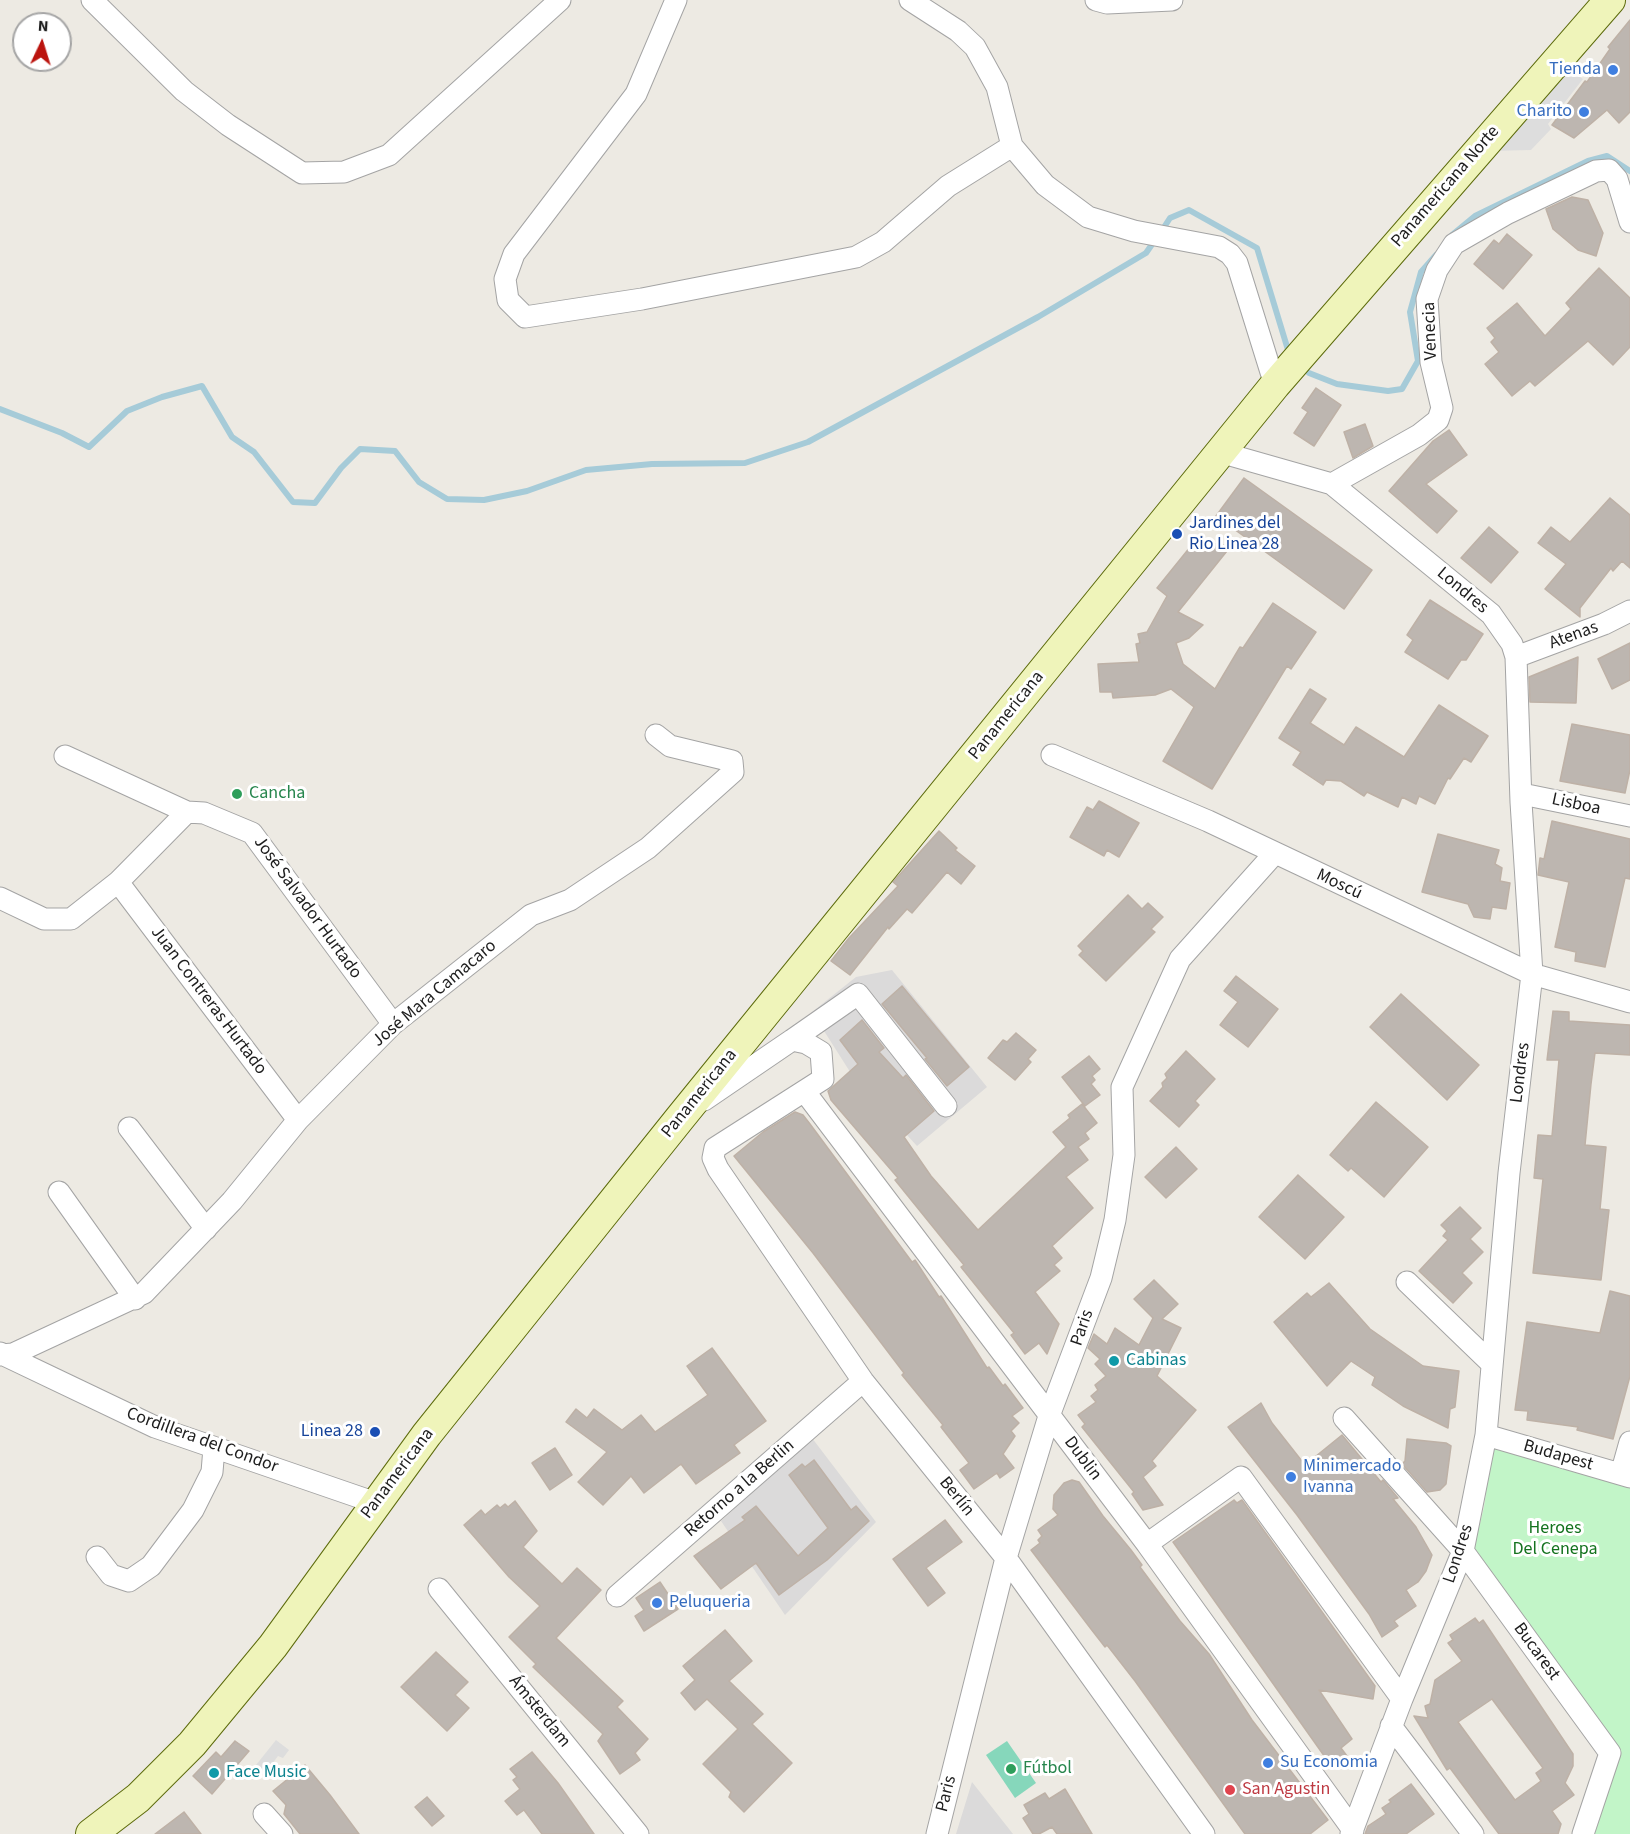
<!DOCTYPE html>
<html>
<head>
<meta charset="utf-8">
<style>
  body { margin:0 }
  #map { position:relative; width:1630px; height:1834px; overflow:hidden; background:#edeae3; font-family:"Source Sans 3",sans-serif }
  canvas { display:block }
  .north { position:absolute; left:12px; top:12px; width:60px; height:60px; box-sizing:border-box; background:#fff; border:2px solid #a5a5a5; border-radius:50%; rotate:4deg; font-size:16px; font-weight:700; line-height:24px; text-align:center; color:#1d1d1d }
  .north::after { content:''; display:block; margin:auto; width:21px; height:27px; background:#bb140e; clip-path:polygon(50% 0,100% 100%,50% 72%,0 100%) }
</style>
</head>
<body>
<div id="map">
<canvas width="1630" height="1834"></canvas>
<div class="north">N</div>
</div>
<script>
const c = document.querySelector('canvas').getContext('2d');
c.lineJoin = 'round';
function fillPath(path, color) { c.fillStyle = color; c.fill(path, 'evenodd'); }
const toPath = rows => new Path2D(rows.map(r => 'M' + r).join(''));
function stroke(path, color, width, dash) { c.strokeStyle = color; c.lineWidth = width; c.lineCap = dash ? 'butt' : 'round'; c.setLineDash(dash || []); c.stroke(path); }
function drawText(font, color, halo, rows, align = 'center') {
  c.font = font + ' "Source Sans 3",sans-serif'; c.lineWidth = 6; c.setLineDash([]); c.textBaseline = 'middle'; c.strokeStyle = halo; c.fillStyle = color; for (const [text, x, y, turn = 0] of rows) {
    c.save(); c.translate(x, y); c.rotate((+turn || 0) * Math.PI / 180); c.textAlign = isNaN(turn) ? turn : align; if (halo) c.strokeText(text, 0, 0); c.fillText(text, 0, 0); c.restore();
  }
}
fillPath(toPath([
  [892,970,987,1087,917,1146,852,1075,812,1012,856,977],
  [812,1438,876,1522,785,1615,721,1521],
  [972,1782,1013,1834,956,1834]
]), '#dbdada');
fillPath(toPath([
  [1493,1442,1630,1483,1630,1834,1592,1834,1619,1754,1473,1552,1484,1507]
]), '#c2f5c8');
fillPath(toPath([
  [1007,1741,1036,1783,1015,1798,986,1755]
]), '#86d7bb');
fillPath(toPath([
  [1562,65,1583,79,1548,124,1551,129,1531,150,1489,151],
  [276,1740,289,1750,283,1758,278,1756,266,1772,256,1765]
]), '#ddd');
stroke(toPath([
  [1161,232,1170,218,1189,210,1257,248,1288,350],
  [1452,235,1475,216,1588,161,1607,156,1630,171],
  [1309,373,1337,384,1388,391,1402,389,1418,361,1410,312,1421,272,1436,255],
  [0,409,62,433,89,447,127,411,162,397,202,386,232,437,254,452,293,502,315,503,341,468,360,449,395,451,419,482,447,499,484,500,527,491,586,470,652,464,745,463,808,442,1038,317,1146,253,1155,240]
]), '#a6cbd8', 6);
const building = toPath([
  [1630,20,1630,112,1619,123,1607,110,1574,138,1552,125,1585,81,1587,82,1610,49,1608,47,1630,20],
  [1572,197,1588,200,1603,233,1596,256,1578,250,1553,229,1546,209,1572,197],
  [1507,234,1532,255,1503,289,1474,264,1494,240,1499,244,1507,234],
  [1599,268,1630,298,1630,347,1613,365,1588,341,1535,386,1530,381,1512,396,1485,364,1499,352,1491,342,1495,338,1487,328,1517,303,1545,336,1571,309,1566,303,1599,268],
  [1316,388,1341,405,1314,446,1294,433,1308,412,1302,408,1316,388],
  [1365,424,1373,446,1353,458,1344,432,1365,424],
  [1449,430,1467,455,1426,484,1457,511,1437,533,1389,491,1433,441,1449,430],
  [1244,478,1372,570,1344,609,1216,516,1244,478],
  [1610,498,1630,515,1630,568,1622,561,1613,571,1611,568,1580,608,1580,617,1545,589,1566,564,1538,543,1551,527,1570,542,1610,498],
  [1489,527,1518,552,1491,583,1461,558,1489,527],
  [1195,541,1231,546,1178,612,1203,625,1189,638,1176,643,1183,664,1215,689,1240,647,1243,648,1273,603,1316,632,1291,669,1287,666,1212,789,1163,761,1194,707,1171,689,1155,695,1113,698,1112,692,1100,692,1098,664,1139,662,1136,644,1140,643,1138,634,1147,632,1167,596,1157,588,1195,541],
  [1430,600,1483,634,1466,660,1461,660,1448,679,1405,652,1413,640,1407,635,1430,600],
  [1630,643,1630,680,1612,689,1598,659,1630,643],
  [1578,657,1576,703,1530,702,1529,677,1578,657],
  [1310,689,1326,699,1310,723,1344,745,1356,727,1404,757,1439,705,1488,736,1471,762,1464,758,1450,779,1448,778,1435,804,1419,796,1416,804,1402,797,1398,807,1367,792,1364,796,1341,781,1326,780,1323,785,1293,765,1301,752,1279,738,1310,689],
  [1572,724,1630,735,1630,770,1625,793,1560,781,1572,724],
  [1099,801,1139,823,1119,857,1107,850,1104,856,1070,837,1087,807,1093,810,1099,801],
  [1552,821,1630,839,1630,879,1625,878,1605,967,1575,961,1576,952,1555,947,1569,882,1538,875,1540,858,1544,859,1552,821],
  [939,831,957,848,955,850,975,866,961,884,947,872,912,913,907,909,889,929,888,927,850,975,831,961,849,938,898,886,893,882,939,831],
  [1438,834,1499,850,1495,864,1502,868,1500,881,1510,883,1506,909,1492,907,1490,919,1474,917,1468,904,1422,892,1438,834],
  [1128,895,1142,909,1148,903,1163,917,1151,929,1155,932,1106,981,1079,955,1083,951,1078,946,1128,895],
  [1236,976,1278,1009,1248,1047,1220,1025,1238,1002,1224,991,1236,976],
  [902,986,969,1067,947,1086,925,1059,927,1058,882,1004,902,986],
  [1401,994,1479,1065,1447,1100,1370,1027,1401,994],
  [1553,1011,1569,1012,1569,1021,1630,1025,1630,1055,1595,1053,1591,1084,1585,1145,1606,1147,1600,1209,1609,1210,1601,1280,1533,1273,1543,1179,1534,1178,1538,1135,1552,1136,1559,1060,1547,1060,1553,1011],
  [862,1020,884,1048,879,1052,903,1078,906,1075,934,1111,904,1137,931,1176,978,1230,1066,1147,1053,1132,1070,1118,1068,1115,1082,1104,1097,1123,1085,1133,1089,1139,1078,1147,1088,1160,1066,1177,1093,1208,1052,1246,1062,1258,1054,1265,1060,1271,1035,1292,1059,1324,1047,1354,1039,1343,1025,1354,1011,1335,1014,1333,961,1267,964,1265,950,1248,895,1180,898,1178,831,1100,828,1091,858,1064,840,1040,862,1020],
  [1016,1033,1036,1050,1028,1059,1031,1062,1015,1080,988,1058,1003,1040,1007,1042,1016,1033],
  [1186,1051,1215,1079,1195,1101,1199,1105,1179,1127,1150,1101,1163,1087,1162,1083,1167,1078,1165,1074,1186,1051],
  [1089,1056,1100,1069,1092,1076,1095,1080,1091,1084,1100,1095,1085,1106,1062,1077,1089,1056],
  [1376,1102,1428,1147,1384,1197,1351,1168,1348,1171,1330,1155,1376,1102],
  [795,1112,803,1115,810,1124,912,1262,915,1260,939,1297,941,1296,987,1368,989,1367,1003,1386,1005,1384,1023,1408,1012,1416,1019,1423,1011,1431,1015,1436,1003,1454,1014,1468,1000,1478,997,1473,974,1489,960,1470,969,1463,941,1427,943,1425,902,1375,904,1373,813,1253,734,1156,763,1132,795,1112],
  [1176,1147,1197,1169,1166,1198,1145,1177,1176,1147],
  [1298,1175,1344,1217,1305,1259,1259,1217,1298,1175],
  [1460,1207,1481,1228,1470,1239,1483,1252,1462,1273,1472,1283,1453,1303,1419,1271,1448,1240,1443,1236,1447,1231,1441,1225,1460,1207],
  [1154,1280,1178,1304,1162,1319,1181,1328,1157,1376,1196,1410,1152,1461,1156,1466,1143,1477,1163,1505,1143,1510,1132,1494,1134,1492,1082,1427,1085,1424,1078,1415,1096,1402,1091,1396,1098,1390,1095,1385,1106,1376,1095,1364,1100,1359,1088,1348,1094,1334,1107,1344,1115,1328,1139,1345,1153,1318,1134,1299,1154,1280],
  [1329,1283,1370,1329,1423,1366,1459,1371,1455,1407,1450,1409,1448,1428,1403,1406,1372,1385,1375,1377,1351,1361,1327,1386,1274,1322,1307,1293,1311,1297,1329,1283],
  [1610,1291,1630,1296,1630,1376,1613,1439,1577,1430,1578,1427,1527,1420,1528,1411,1515,1410,1527,1322,1600,1333,1610,1291],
  [712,1348,766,1421,734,1445,740,1453,696,1484,681,1464,644,1493,631,1476,603,1505,578,1482,607,1452,566,1422,576,1409,587,1418,594,1409,622,1430,641,1415,655,1432,708,1395,687,1366,712,1348],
  [1261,1403,1272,1423,1305,1465,1342,1435,1381,1482,1383,1480,1398,1498,1393,1499,1416,1527,1432,1555,1426,1571,1418,1582,1406,1590,1416,1606,1394,1621,1398,1626,1382,1637,1369,1614,1297,1515,1228,1427,1261,1403],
  [1407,1439,1446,1443,1451,1446,1446,1484,1440,1490,1427,1492,1402,1464,1405,1461,1407,1439],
  [555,1448,572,1475,550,1490,532,1463,555,1448],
  [814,1460,851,1510,856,1506,869,1521,827,1560,779,1595,756,1563,721,1589,694,1556,745,1520,742,1517,756,1506,798,1556,828,1528,789,1475,802,1464,805,1467,814,1460],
  [1072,1480,1079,1482,1103,1516,1131,1550,1142,1565,1140,1567,1180,1621,1209,1654,1252,1720,1328,1820,1310,1834,1245,1834,1135,1681,1107,1645,1105,1647,1091,1629,1031,1550,1040,1543,1038,1540,1042,1536,1038,1530,1058,1515,1053,1509,1054,1495,1064,1483,1072,1480],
  [1234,1500,1237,1503,1242,1500,1375,1686,1373,1699,1319,1690,1352,1739,1341,1748,1347,1756,1332,1767,1173,1542,1234,1500],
  [515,1501,537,1531,523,1547,562,1584,577,1568,601,1590,556,1638,623,1701,617,1707,648,1739,635,1753,640,1760,620,1774,598,1741,603,1734,533,1667,536,1664,509,1637,540,1606,509,1577,464,1525,481,1510,485,1515,497,1505,500,1508,505,1504,508,1507,515,1501],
  [945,1520,962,1542,926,1568,945,1593,928,1606,893,1559,945,1520],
  [660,1582,678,1609,644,1631,635,1616,644,1610,636,1598,660,1582],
  [1475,1618,1479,1623,1483,1620,1573,1754,1573,1766,1565,1783,1574,1795,1552,1811,1561,1824,1558,1834,1499,1834,1450,1768,1447,1770,1414,1716,1428,1718,1425,1706,1430,1704,1435,1680,1462,1661,1448,1643,1453,1640,1450,1635,1475,1618],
  [1492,1699,1543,1768,1536,1773,1541,1781,1515,1800,1458,1722,1492,1699],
  [725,1630,752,1661,729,1681,763,1714,752,1724,792,1763,744,1812,729,1797,731,1792,703,1764,738,1729,707,1699,695,1710,681,1693,695,1680,683,1666,725,1630],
  [436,1652,468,1682,455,1695,469,1708,447,1731,401,1687,436,1652],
  [235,1741,249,1751,212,1794,193,1776,216,1752,221,1757,235,1741],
  [532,1752,558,1783,594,1834,542,1834,524,1810,517,1815,505,1801,520,1789,513,1780,517,1777,510,1769,532,1752],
  [305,1765,330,1795,359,1834,300,1834,284,1814,286,1805,273,1791,305,1765],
  [1411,1784,1434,1814,1406,1834,1365,1834,1368,1826,1386,1814,1382,1808,1391,1802,1389,1800,1411,1784],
  [1065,1789,1092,1834,1057,1834,1052,1827,1039,1834,1033,1834,1023,1818,1029,1814,1024,1805,1045,1793,1049,1799,1065,1789],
  [427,1797,444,1816,432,1826,415,1807,427,1797],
  [184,1812,201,1834,155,1834,184,1812]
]);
fillPath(building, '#bdb6b0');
stroke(building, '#beb1a6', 1.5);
const street = toPath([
  [92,0,184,91,228,125,302,173,344,172,389,155,560,0],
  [676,0,636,94,514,254,505,279,508,300,525,317,642,299,856,257,883,242,948,186,1012,146,1045,185,1088,217,1134,231,1219,247,1230,254,1237,263,1275,385],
  [910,0,958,31,975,47,997,87,1012,146],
  [1096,0,1107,3,1172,0],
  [1223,453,1332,484,1491,614,1512,644,1516,657,1521,802,1532,974,1509,1173,1486,1435,1463,1551,1402,1699,1351,1834],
  [1332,484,1419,435,1438,420,1442,408,1431,362,1427,299,1437,270,1454,244,1508,213,1596,171,1609,170,1617,179,1630,222],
  [1516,657,1604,624,1630,611],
  [1052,755,1208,821,1532,974,1630,1002],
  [65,756,187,812],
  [1522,794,1630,816],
  [118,882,298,1120],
  [0,898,44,919,71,919,118,882,187,812,204,813,252,833,393,1024],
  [792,1040,858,994,946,1106],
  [805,1092,1147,1544,1353,1830],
  [704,1100,792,1040,806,1043,821,1052,823,1079,715,1148,713,1158,718,1169,863,1381,1006,1558,1204,1834],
  [129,1128,206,1229],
  [59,1192,135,1299],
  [1407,1282,1492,1364],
  [0,1353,155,1427,376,1503],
  [0,1355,13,1354,144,1293,232,1201,298,1120,393,1024,531,915,570,900,648,848,733,772,732,761,670,746,656,735],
  [1344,1418,1463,1551,1610,1753,1583,1834],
  [1486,1435,1630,1477],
  [1621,1474,1630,1442],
  [1147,1544,1241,1477,1402,1699],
  [97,1557,111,1575,129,1581,151,1566,193,1510,212,1472,214,1448],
  [439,1589,638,1834],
  [617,1596,863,1381],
  [1391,1726,1473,1834],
  [264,1814,282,1834],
  [937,1834,1006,1558,1049,1416,1101,1278,1115,1220,1124,1155,1122,1087,1180,959,1274,854]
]);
const secondary = toPath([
  [91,1834,138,1798,192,1744,273,1646,427,1434,680,1118,1275,385,1610,0]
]);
stroke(street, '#a4a4a4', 23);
stroke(secondary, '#5d6b0c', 32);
stroke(street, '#fff', 21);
stroke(secondary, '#eff4ba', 30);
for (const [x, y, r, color] of [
  [1613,70,6,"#3f7fe0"],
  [1584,112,6,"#3f7fe0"],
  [1177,534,6,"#1a4fb4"],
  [237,794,6,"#2e9e5b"],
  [1114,1361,6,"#0f9aa8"],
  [375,1432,6,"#1a4fb4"],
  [1291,1477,6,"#3f7fe0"],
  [657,1603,6,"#3f7fe0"],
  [1268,1763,6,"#3f7fe0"],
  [1011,1769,6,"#2e9e5b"],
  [214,1773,6,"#0f9aa8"],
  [1230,1790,6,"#e0444e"]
]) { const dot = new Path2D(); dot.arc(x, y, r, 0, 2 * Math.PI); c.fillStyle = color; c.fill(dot); stroke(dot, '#fff', 2); }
drawText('18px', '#366cbe', '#fff', [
  ["Tienda",1601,70,"right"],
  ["Charito",1572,112,"right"],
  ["Minimercado",1303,1467],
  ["Ivanna",1303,1488],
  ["Peluqueria",669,1603],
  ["Su Economia",1280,1763]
], 'left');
drawText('18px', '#1d1d1d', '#fff', [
  ["Panamericana Norte",1446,187,-49],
  ["Venecia",1431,331,-92],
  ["Londres",1462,591,40],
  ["Atenas",1574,636,-20],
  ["Panamericana",1007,716,-51],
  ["Lisboa",1576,805,12],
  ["Moscú",1339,885,25],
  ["José Salvador Hurtado",307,908,54],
  ["José Mara Camacaro",435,994,-40],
  ["Juan Contreras Hurtado",208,1001,53],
  ["Londres",1521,1073,-83],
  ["Panamericana",700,1094,-51],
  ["Paris",1083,1328,-71],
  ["Cordillera del Condor",202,1441,20],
  ["Budapest",1558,1456,16],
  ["Dublin",1082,1459,53],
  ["Panamericana",398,1474,-53],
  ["Retorno a la Berlin",740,1489,-41],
  ["Berlín",956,1497,51],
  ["Londres",1459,1554,-72],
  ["Bucarest",1536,1652,54],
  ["Ámsterdam",539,1712,51],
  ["Paris",947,1794,-76]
]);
drawText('18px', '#164399', '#fff', [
  ["Jardines del",1189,524],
  ["Rio Linea 28",1189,545],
  ["Linea 28",363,1432,"right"]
], 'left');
drawText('18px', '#27864d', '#fff', [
  ["Cancha",249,794],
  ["Fútbol",1023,1769]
], 'left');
drawText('18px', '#0d838f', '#fff', [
  ["Cabinas",1126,1361],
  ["Face Music",226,1773]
], 'left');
drawText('18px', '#13721e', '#fff', [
  ["Heroes",1555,1529],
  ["Del Cenepa",1555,1550]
]);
drawText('18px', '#be3a42', '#fff', [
  ["San Agustin",1242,1790]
], 'left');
</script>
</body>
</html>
